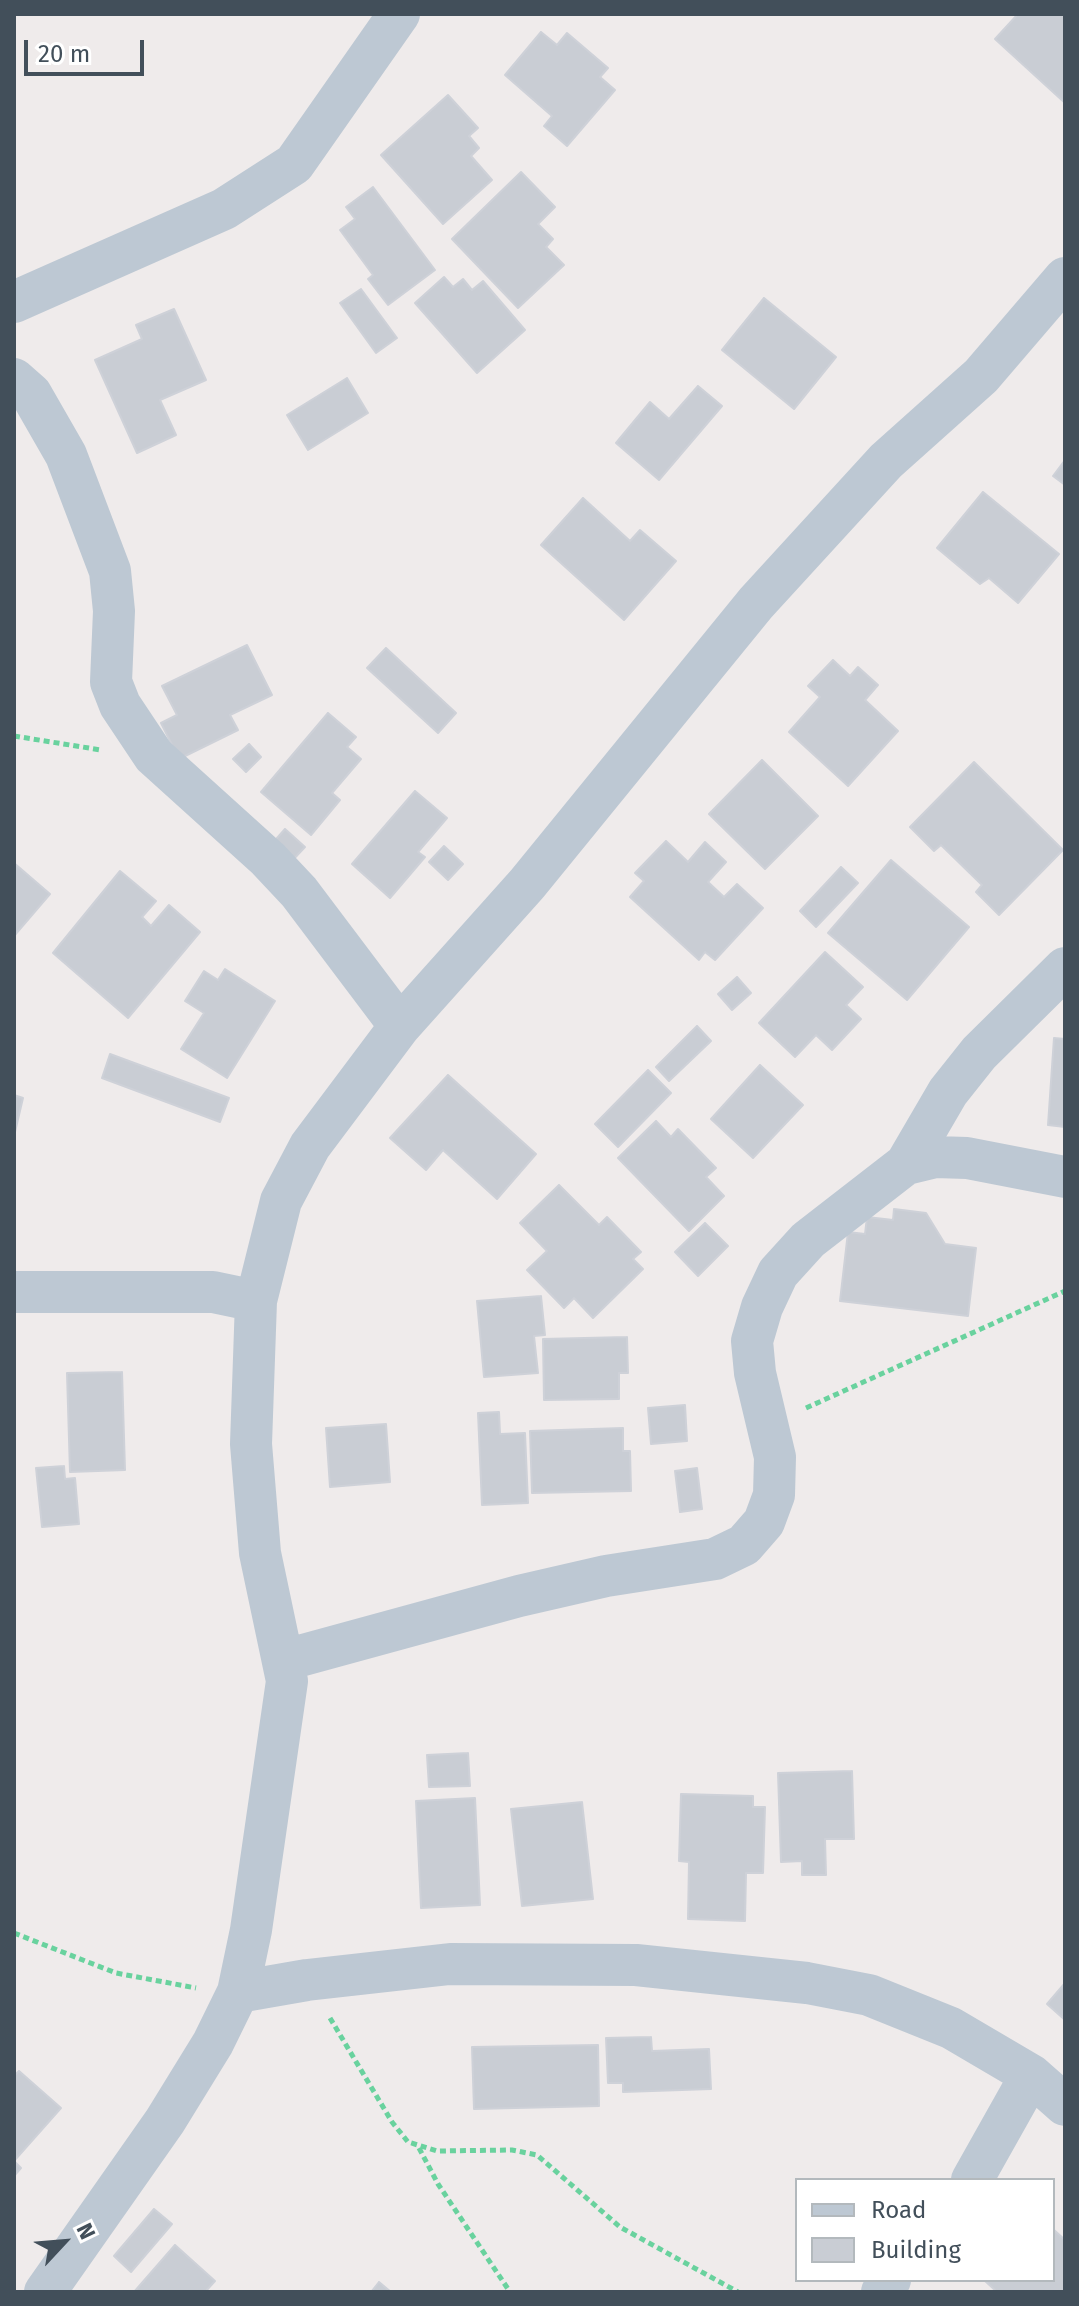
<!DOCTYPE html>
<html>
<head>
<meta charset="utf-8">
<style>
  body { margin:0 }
  #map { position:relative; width:1079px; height:2306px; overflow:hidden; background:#efebeb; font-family:"Fira Sans",sans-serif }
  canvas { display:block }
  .frame { position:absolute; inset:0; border:16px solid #424f5a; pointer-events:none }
  .legend { position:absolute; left:795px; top:2178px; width:260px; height:104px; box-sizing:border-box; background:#fff; border:2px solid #b3b9bd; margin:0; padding:10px 14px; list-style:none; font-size:24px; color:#424f5a }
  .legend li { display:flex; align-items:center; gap:16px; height:40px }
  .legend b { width:40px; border:2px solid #b3b9bd }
  .north { position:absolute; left:24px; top:2202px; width:80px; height:80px; -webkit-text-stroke:6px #fff; paint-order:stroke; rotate:64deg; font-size:22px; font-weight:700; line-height:32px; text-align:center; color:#424f5a }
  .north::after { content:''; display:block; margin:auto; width:28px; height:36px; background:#424f5a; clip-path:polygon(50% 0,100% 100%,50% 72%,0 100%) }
  .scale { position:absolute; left:24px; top:40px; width:120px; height:36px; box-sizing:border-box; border:4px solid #424f5a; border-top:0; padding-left:10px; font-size:24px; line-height:28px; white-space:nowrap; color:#424f5a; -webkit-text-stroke:6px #fff; paint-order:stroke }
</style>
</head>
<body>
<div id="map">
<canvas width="1079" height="2306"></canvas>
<div class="frame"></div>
<ul class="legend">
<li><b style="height:10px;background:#bdc8d3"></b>Road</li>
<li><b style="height:22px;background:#c9cdd4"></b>Building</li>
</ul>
<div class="north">N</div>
<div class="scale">20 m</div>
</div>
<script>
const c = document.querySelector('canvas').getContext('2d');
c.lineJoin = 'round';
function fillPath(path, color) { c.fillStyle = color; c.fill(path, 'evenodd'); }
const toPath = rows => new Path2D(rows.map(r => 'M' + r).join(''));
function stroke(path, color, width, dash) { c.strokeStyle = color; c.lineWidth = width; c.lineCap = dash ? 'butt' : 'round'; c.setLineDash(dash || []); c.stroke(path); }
const building = toPath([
  [1018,14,1065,14,1065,103,995,39,1018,14],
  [541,32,557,45,567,33,608,68,600,77,615,90,567,146,544,126,552,116,505,75,541,32],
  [448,95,478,128,469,136,479,148,471,156,492,180,443,224,381,155,448,95],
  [521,172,555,207,538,224,553,239,546,247,564,265,518,308,452,239,521,172],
  [373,187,435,270,388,305,368,279,373,275,340,230,355,219,346,207,373,187],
  [444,277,453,287,463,279,472,290,483,281,525,330,477,373,415,303,444,277],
  [361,289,397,338,376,353,340,303,361,289],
  [764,298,836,357,794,409,722,350,764,298],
  [174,309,206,380,160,400,176,435,137,453,95,360,142,339,136,325,174,309],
  [347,378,368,413,308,450,287,415,347,378],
  [698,386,722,406,659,480,616,443,650,402,669,419,698,386],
  [1065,460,1065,485,1053,476,1065,460],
  [983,492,1059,554,1018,603,989,578,980,584,937,548,983,492],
  [583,498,630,541,640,530,676,561,624,620,541,545,583,498],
  [247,645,272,695,230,715,238,730,179,759,161,723,177,715,162,686,247,645],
  [386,648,456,713,438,733,367,668,386,648],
  [833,660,850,676,858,667,878,685,865,700,898,731,848,786,789,732,820,697,808,686,833,660],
  [328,713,356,737,347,747,361,759,332,793,340,800,311,835,261,792,328,713],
  [249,744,261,757,246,772,233,759,249,744],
  [762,760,818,816,765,869,709,814,762,760],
  [974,762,1063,850,999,915,976,892,982,885,941,845,934,851,910,827,974,762],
  [415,791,447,818,418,852,425,857,390,898,352,864,415,791],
  [285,829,305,847,290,863,270,846,285,829],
  [666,841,688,862,705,842,726,862,708,882,724,897,737,884,763,908,715,960,705,952,699,960,630,897,644,881,635,873,666,841],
  [444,846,463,864,448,880,429,862,444,846],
  [891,860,969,927,907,1000,828,933,891,860],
  [14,863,50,894,14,936,14,863],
  [841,867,858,883,816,927,800,911,841,867],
  [120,871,156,901,142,917,151,926,169,905,200,932,128,1018,53,953,120,871],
  [825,952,863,987,846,1005,861,1019,832,1050,816,1035,795,1057,759,1023,825,952],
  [225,969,275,1001,227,1078,181,1049,204,1013,185,1001,204,971,218,980,225,969],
  [737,977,751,993,732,1010,718,994,737,977],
  [697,1026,711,1041,669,1081,656,1067,697,1026],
  [1054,1038,1065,1039,1065,1127,1048,1125,1054,1038],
  [110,1054,229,1098,220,1122,102,1078,110,1054],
  [760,1065,803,1105,753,1158,711,1119,760,1065],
  [648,1070,671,1093,618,1147,595,1124,648,1070],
  [448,1075,536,1154,497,1199,443,1150,426,1170,390,1138,448,1075],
  [14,1095,23,1098,15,1132,14,1131,14,1095],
  [656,1121,671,1137,678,1129,716,1168,706,1177,724,1196,689,1231,618,1158,656,1121],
  [559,1185,599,1225,607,1217,641,1252,633,1259,643,1269,593,1318,574,1298,564,1308,527,1270,547,1251,520,1223,559,1185],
  [894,1209,926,1213,945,1244,976,1248,968,1316,840,1301,848,1232,865,1234,867,1217,893,1220,894,1209],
  [705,1223,728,1246,698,1276,675,1252,705,1223],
  [541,1296,545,1335,534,1336,538,1373,484,1377,477,1301,541,1296],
  [627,1337,628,1373,619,1373,619,1399,544,1400,543,1339,627,1337],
  [122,1372,125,1470,70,1472,67,1373,122,1372],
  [685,1405,687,1441,651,1444,648,1408,685,1405],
  [499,1412,500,1434,525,1433,528,1503,482,1505,478,1413,499,1412],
  [386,1424,390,1482,330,1487,326,1428,386,1424],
  [623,1428,623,1451,630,1451,631,1491,532,1493,530,1431,623,1428],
  [64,1466,65,1479,75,1478,79,1524,42,1527,36,1468,64,1466],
  [697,1468,702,1509,680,1512,675,1471,697,1468],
  [468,1753,470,1786,429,1787,427,1755,468,1753],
  [852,1771,854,1839,825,1839,826,1875,802,1875,802,1861,781,1862,778,1773,852,1771],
  [681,1794,753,1796,753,1807,765,1807,763,1873,746,1873,745,1921,688,1919,689,1862,679,1861,681,1794],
  [475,1798,480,1905,421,1908,416,1801,475,1798],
  [582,1802,593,1899,522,1906,511,1809,582,1802],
  [1065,1983,1065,2020,1047,2004,1065,1983],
  [651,2037,652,2051,709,2049,711,2089,623,2092,623,2083,608,2083,606,2038,651,2037],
  [598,2045,599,2106,474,2109,472,2047,598,2045],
  [19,2071,61,2108,14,2161,21,2168,14,2176,14,2076,19,2071],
  [154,2209,172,2224,131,2272,114,2256,154,2209],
  [1053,2229,1065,2240,1065,2292,997,2292,984,2280,1053,2280,1053,2229],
  [175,2245,215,2281,205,2292,134,2292,175,2245],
  [379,2282,391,2292,371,2292,379,2282]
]);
fillPath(building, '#c9cdd4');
stroke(building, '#ced1d8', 2);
stroke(toPath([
  [14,736,101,750],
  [806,1408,1065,1291],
  [14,1933,116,1973,196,1988],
  [330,2018,392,2122,408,2142,437,2151,512,2150,537,2155,620,2227,738,2292],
  [419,2148,438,2184,510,2292]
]), '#69d29e', 5, [6, 4]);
stroke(toPath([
  [14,302,224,209,294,164,399,14],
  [14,379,31,394,66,455,110,571,114,611,111,682,120,705,154,756,268,859,299,892,400,1026],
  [906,1164,948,1092,979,1053,1065,968],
  [14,1292,213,1292,256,1301],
  [285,1660,519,1596,606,1576,715,1559,744,1545,764,1522,774,1495,775,1457,755,1373,752,1341,762,1307,778,1273,808,1240,906,1164,935,1157,967,1158,1065,1177],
  [238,1992,307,1980,450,1964,636,1965,807,1983,869,1995,951,2028,1031,2075,1065,2105],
  [972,2180,1031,2075],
  [45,2292,165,2121,213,2043,238,1992,251,1930,287,1681,260,1553,251,1444,256,1301,281,1201,310,1146,400,1026,527,884,756,603,886,461,981,376,1065,278],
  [882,2292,890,2280]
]), '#bdc8d3', 42);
</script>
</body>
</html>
